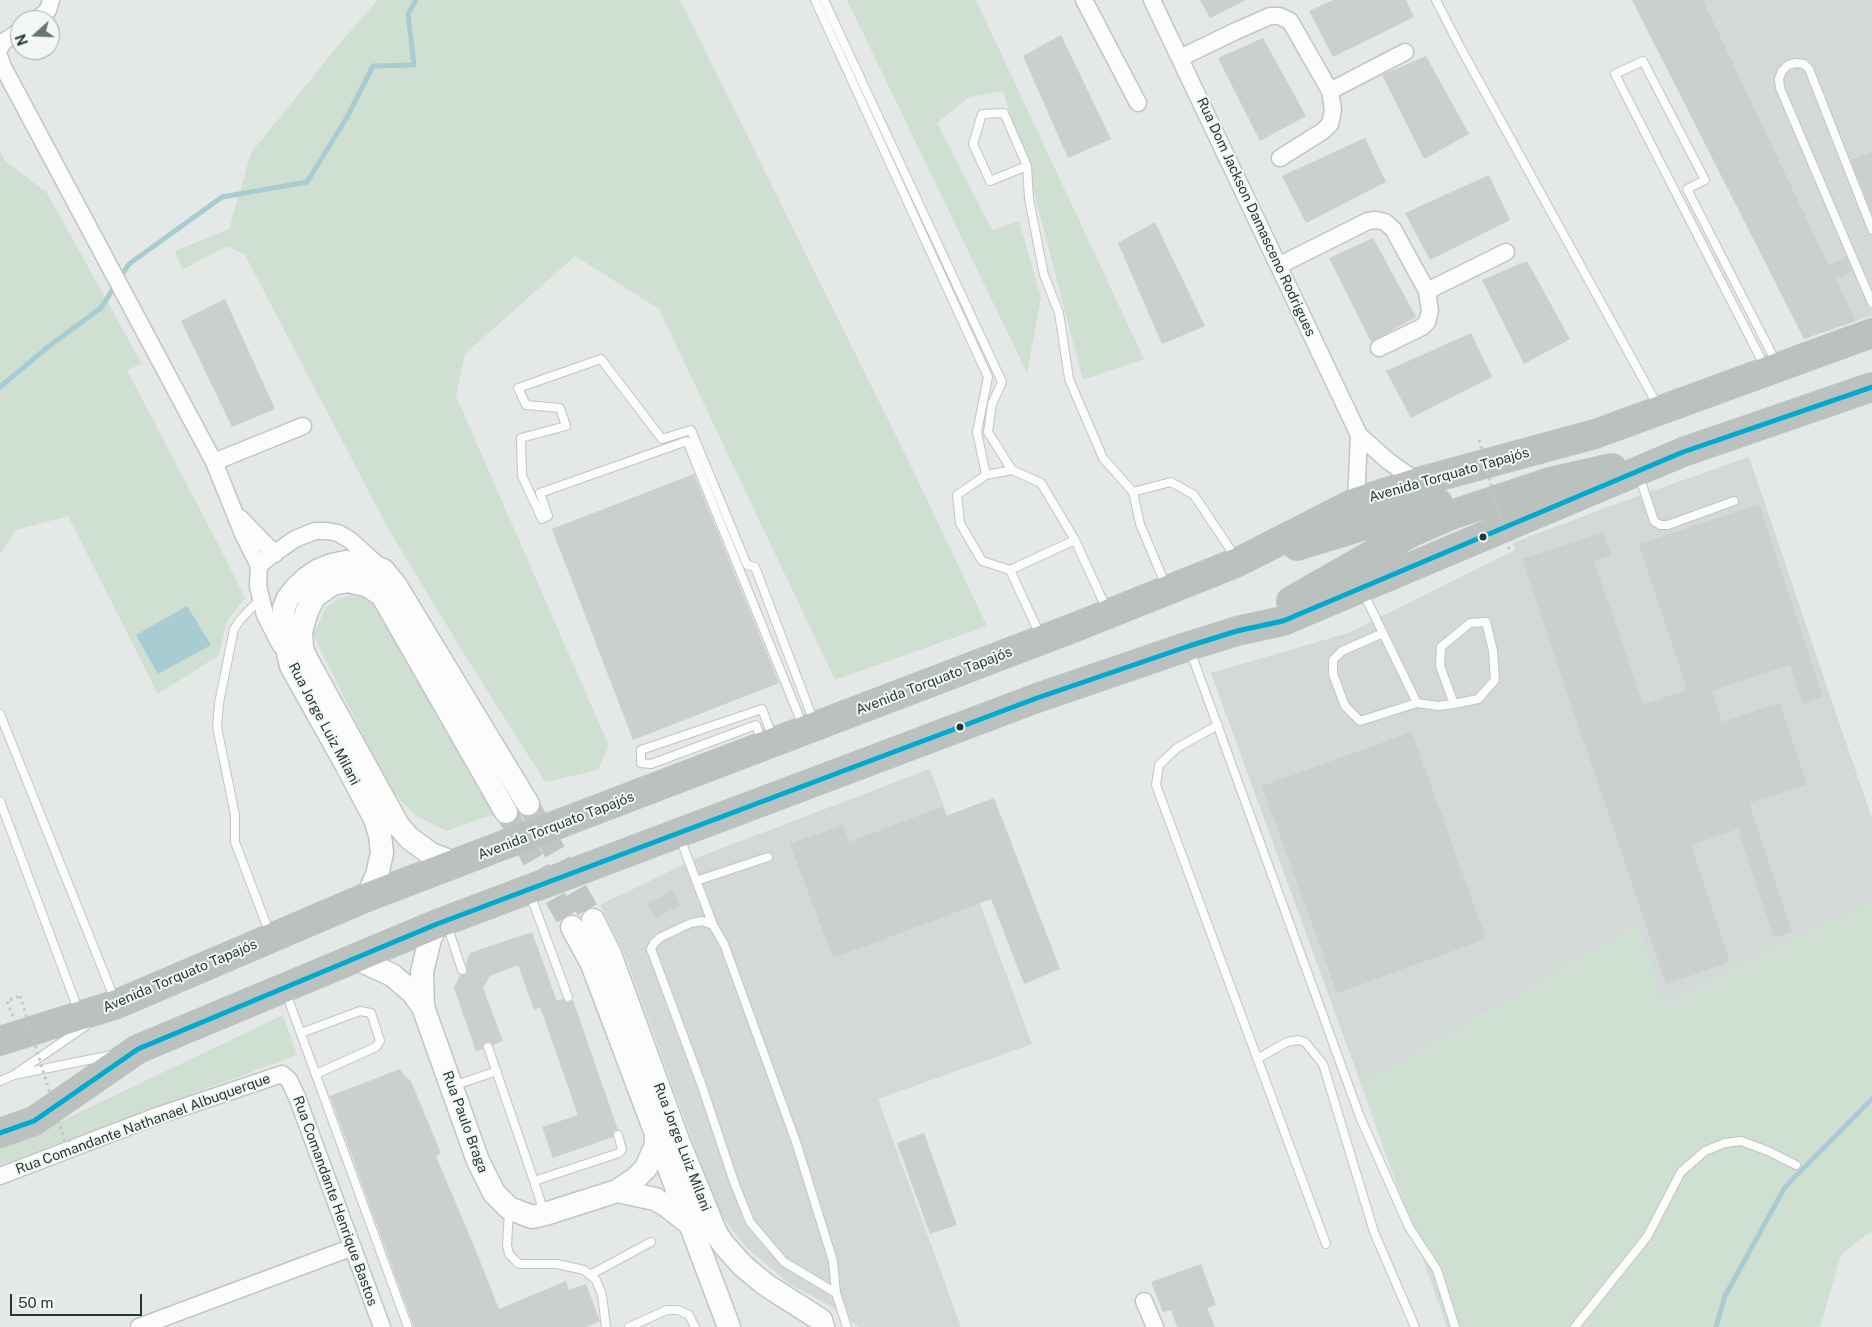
<!DOCTYPE html>
<html>
<head>
<meta charset="utf-8">
<style>
  body { margin:0 }
  #map { position:relative; width:1872px; height:1327px; overflow:hidden; background:#e4e8e6; font-family:"Public Sans",sans-serif }
  canvas { display:block }
  .north { position:absolute; left:10px; top:10px; width:50px; height:50px; box-sizing:border-box; background:#f2f7f4; border:1px solid #a0aba7; border-radius:50%; rotate:250deg; font-size:14px; font-weight:700; line-height:20px; text-align:center; color:#243933 }
  .north::after { content:''; display:block; margin:auto; width:18px; height:22px; background:#677672; clip-path:polygon(50% 0,100% 100%,50% 72%,0 100%) }
  .scale { position:absolute; left:10px; top:1294px; width:132px; height:22px; box-sizing:border-box; border:2px solid #243933; border-top:0; padding-left:6px; font-size:15px; line-height:18px; white-space:nowrap; color:#243933; -webkit-text-stroke:4px #f2f7f4; paint-order:stroke }
</style>
</head>
<body>
<div id="map">
<canvas width="1872" height="1327"></canvas>
<div class="north">N</div>
<div class="scale">50 m</div>
</div>
<script>
const c = document.querySelector('canvas').getContext('2d');
c.lineJoin = 'round';
function fillPath(path, color) { c.fillStyle = color; c.fill(path, 'evenodd'); }
const toPath = rows => new Path2D(rows.map(r => 'M' + r).join(''));
function stroke(path, color, width, dash) { c.strokeStyle = color; c.lineWidth = width; c.lineCap = dash ? 'butt' : 'round'; c.setLineDash(dash || []); c.stroke(path); }
function drawText(font, color, halo, rows, align = 'center') {
  c.font = font + ' "Public Sans",sans-serif'; c.lineWidth = 4; c.setLineDash([]); c.textBaseline = 'middle'; c.strokeStyle = halo; c.fillStyle = color; for (const [text, x, y, turn = 0] of rows) {
    c.save(); c.translate(x, y); c.rotate((+turn || 0) * Math.PI / 180); c.textAlign = isNaN(turn) ? turn : align; if (halo) c.strokeText(text, 0, 0); c.fillText(text, 0, 0); c.restore();
  }
}
fillPath(toPath([
  [1703,0,1872,0,1872,315,1856,321],
  [1749,457,1872,819,1872,901,1664,1006,1638,925,1361,1084,1211,673,1348,633,1515,550,1513,543,1621,502],
  [930,769,1032,1044,878,1099,961,1327,860,1327,829,1305,788,1283,745,1246,718,1211,623,950,600,905,699,857]
]), '#d2d9d6');
fillPath(toPath([
  [378,0,680,0,910,464,987,626,835,680,659,309,575,256,465,354,456,396,609,746,598,770,545,782,468,660,390,532,245,255,227,246,182,270,175,251,229,229,251,153,345,37],
  [847,0,976,0,1144,359,1083,380,1027,166,1003,91,969,97,937,123,992,230,1019,221,1041,298,1027,373],
  [0,150,5,161,47,193,142,364,127,370,218,544,245,598,227,621,219,655,158,694,68,516,16,530,0,554],
  [353,594,370,598,386,619,460,756,497,815,484,817,447,831,415,815,390,789,313,635,326,607,336,600],
  [1872,901,1872,1230,1841,1255,1820,1327,1447,1327,1361,1084,1638,925,1665,1006],
  [283,1015,297,1055,0,1165,0,1146,32,1135]
]), '#cfe0d3');
fillPath(toPath([
  [187,606,211,645,158,674,136,635]
]), '#a8ccd2');
stroke(toPath([
  [120,278,129,264,222,197,307,182,346,119,373,66,414,65,408,14,416,0],
  [0,387,49,346,101,308,115,286],
  [1716,1327,1725,1296,1785,1187,1872,1099]
]), '#a8ccd2', 5);
fillPath(toPath([
  [1200,0,1246,0,1210,18],
  [1333,0,1406,0,1414,17,1333,57,1309,11],
  [1632,0,1703,0,1829,265,1846,257,1852,271,1836,279,1856,321,1804,339],
  [1061,35,1111,139,1068,158,1023,56],
  [1263,38,1306,116,1260,141,1218,58],
  [1426,56,1469,134,1424,159,1382,75],
  [1365,138,1386,182,1306,223,1282,176],
  [1872,152,1872,211,1871,211,1851,160],
  [1489,175,1510,220,1430,260,1405,213],
  [1155,222,1205,326,1162,344,1118,243],
  [1373,238,1416,317,1371,342,1329,258],
  [1527,261,1570,339,1524,364,1482,280],
  [225,299,275,409,232,427,181,321],
  [1471,333,1492,377,1411,418,1386,371],
  [694,474,779,683,633,740,552,529],
  [1759,504,1823,697,1803,704,1790,665,1712,691,1722,722,1780,703,1807,784,1749,803,1792,932,1774,938,1738,829,1691,845,1730,962,1666,984,1522,559,1603,532,1611,555,1594,561,1643,705,1687,690,1639,544],
  [1412,732,1486,939,1337,993,1262,786],
  [994,798,1060,969,1024,984,991,899,833,958,790,844,843,825,849,842,942,807,946,816],
  [672,891,680,905,655,918,647,904],
  [532,932,557,1001,563,999,568,1003,573,1000,618,1130,614,1131,613,1137,553,1158,542,1127,578,1115,540,1007,534,1010,518,965,490,976,483,988,503,1041,493,1045,490,1042,486,1042,483,1045,483,1049,476,1051,454,988,460,975,464,975,467,972,466,963,470,953],
  [400,1069,405,1076,411,1081,441,1153,436,1156,476,1251,499,1309,566,1281,569,1290,586,1284,600,1321,586,1327,414,1327,330,1096],
  [924,1133,957,1225,930,1234,897,1143],
  [1201,1264,1216,1305,1207,1308,1215,1327,1177,1327,1171,1310,1163,1312,1151,1282]
]), '#cbcfcd');
stroke(toPath([
  [528,804,593,920],
  [506,812,572,927]
]), '#bec5c2', 22, [22, 11]);
const lane = toPath([
  [815,0,988,377,977,432,986,475],
  [824,0,1002,382,992,404,988,432,1012,470],
  [1436,0,1459,45,1658,406],
  [1027,166,990,181,973,144,982,114,1004,113,1027,166,1029,199,1044,275,1059,313,1069,379,1103,458,1133,492,1171,482,1194,495,1236,558],
  [1872,229,1809,69,1804,64,1796,63,1788,65,1782,71,1779,79,1780,88,1872,303],
  [1765,367,1615,74,1643,61,1705,180,1687,189,1777,364],
  [1639,475,1654,521,1660,525,1668,525,1734,501],
  [1133,492,1140,524,1166,586],
  [1010,570,982,561,960,523,957,495,986,475,1012,470,1041,483,1075,540],
  [1363,592,1417,703],
  [260,599,240,620,234,629,219,703,217,727,235,815,235,842,270,934],
  [1383,633,1342,651,1333,660,1333,674,1345,706,1360,721,1417,703,1438,706,1454,704,1478,699,1495,680,1493,651,1486,622,1470,623,1441,647,1440,666,1454,704],
  [1041,637,1010,570,1075,540,1107,610],
  [1190,650,1360,1117,1409,1227,1437,1270,1455,1327],
  [0,714,115,1000],
  [1218,725,1177,748,1159,765,1156,785,1326,1244],
  [803,726,687,441,540,493,548,516,542,519,522,476,521,438,566,426,560,408,526,405,518,388,601,359,662,439,691,430,747,565,755,567,814,722],
  [762,741,756,725,651,764,641,763,641,750,762,709,773,738],
  [0,801,79,1012],
  [680,838,713,925],
  [696,881,768,857],
  [530,894,568,997],
  [447,925,462,970],
  [286,993,408,1327],
  [301,1033,360,1011,371,1013,380,1041,376,1047,316,1074],
  [488,1047,534,1181,619,1153,622,1149,618,1135],
  [1257,1059,1287,1042,1298,1040,1305,1042,1323,1064,1374,1232,1415,1327],
  [14,1075,87,1025],
  [0,1081,14,1075,112,1055],
  [453,1086,497,1071],
  [534,1181,544,1212],
  [509,1210,507,1245,509,1254,519,1264,557,1264,584,1270,596,1280,602,1295,606,1327],
  [590,1275,651,1242],
  [836,1293,784,1262,750,1222,734,1182,702,1086,651,949,654,943,661,937,691,923,703,921,713,925,724,944,796,1142,833,1261,836,1293,847,1327],
  [629,1327,667,1310,678,1310,689,1315,695,1327],
  [1575,1327,1647,1237,1681,1172,1705,1151,1725,1143,1741,1141,1768,1151,1796,1165]
]);
const street = toPath([
  [1084,0,1138,103],
  [1152,0,1359,435,1388,461,1418,482],
  [37,20,48,10,51,0],
  [0,48,3,42,20,31],
  [0,58,2,65,214,462,243,534,259,566],
  [1180,58,1236,31,1270,16,1279,16,1290,21,1330,91,1333,110,1330,124,1323,131,1280,158],
  [1330,91,1405,52],
  [1280,265,1368,221,1376,220,1385,222,1393,229,1427,291,1430,311,1427,322,1422,327,1379,348],
  [1427,291,1506,252],
  [214,462,303,426],
  [1356,502,1359,435],
  [240,518,275,554],
  [281,646,265,615,258,586,259,566,269,557,295,539,315,531,327,531,338,533,350,540,380,567],
  [0,1176,157,1116,282,1074,289,1080,297,1097,382,1327],
  [1144,1301,1155,1327],
  [139,1327,353,1247]
]);
const secondary = toPath([
  [457,864,431,854,409,838,398,825,307,660,302,649,301,632,307,611,314,597,332,584,348,581,366,585,382,595,506,812],
  [367,897,377,875,382,853,380,835,375,819,347,766,291,666,282,625,284,608,288,598,296,588,307,578,319,570,332,565,346,562,364,564,383,570,396,586,528,804],
  [593,920,610,954,679,1143,716,1233,724,1245,743,1266,766,1285,821,1320,823,1327],
  [437,924,430,939,422,972,423,1007,478,1161,494,1193,509,1208,532,1217,545,1214,617,1191,635,1179,646,1168,656,1145,656,1132],
  [572,927,592,964,729,1327],
  [357,959,392,975,413,993,423,1007],
  [617,1191,655,1199,667,1206,690,1224]
]);
const highway = toPath([
  [1297,546,1438,503],
  [1291,601,1412,532,1451,515,1550,482,1612,468],
  [0,1041,117,1004,367,897,1073,628,1238,562,1356,502,1418,482,1595,434,1872,333],
  [0,1133,34,1121,138,1049,437,924,1037,698,1189,646,1237,631,1283,621,1683,452,1872,387]
]);
stroke(lane, '#c1c5c3', 10);
stroke(street, '#c1c5c3', 19);
stroke(secondary, '#c0c6c3', 25);
stroke(highway, '#bdc4c2', 30);
stroke(toPath([
  [13,1016,7,1001,20,996]
]), '#c1c8c5', 3, [2.5, 4]);
stroke(lane, '#fbfcfb', 8);
stroke(street, '#fbfcfb', 16);
stroke(secondary, '#fbfcfb', 22);
stroke(highway, '#bac1bf', 28);
stroke(toPath([
  [1479,440,1509,549],
  [20,996,65,1142,75,1139]
]), '#c1c8c5', 3, [2.5, 4]);
stroke(toPath([
  [0,1133,34,1121,138,1049,437,924,1037,698,1189,646,1237,631,1283,621,1683,452,1872,387]
]), '#00a9ce', 5);
for (const [x, y, r, color] of [
  [1483,537,4.5,"#243933"],
  [960,727,4.5,"#243933"]
]) { const dot = new Path2D(); dot.arc(x, y, r, 0, 2 * Math.PI); c.fillStyle = color; c.fill(dot); stroke(dot, '#f2f7f4', 2); }
drawText('14px', '#243933', '#f2f7f4', [
  ["Rua Dom Jackson Damasceno Rodrigues",1256,217,65],
  ["Avenida Torquato Tapajós",1449,475,-16],
  ["Avenida Torquato Tapajós",934,681,-21],
  ["Rua Jorge Luiz Milani",324,724,62],
  ["Avenida Torquato Tapajós",556,826,-21],
  ["Avenida Torquato Tapajós",180,976,-23],
  ["Rua Paulo Braga",465,1122,70],
  ["Rua Comandante Nathanael Albuquerque",143,1124,-20],
  ["Rua Jorge Luiz Milani",682,1147,69],
  ["Rua Comandante Henrique Bastos",335,1201,70]
]);
</script>
</body>
</html>
